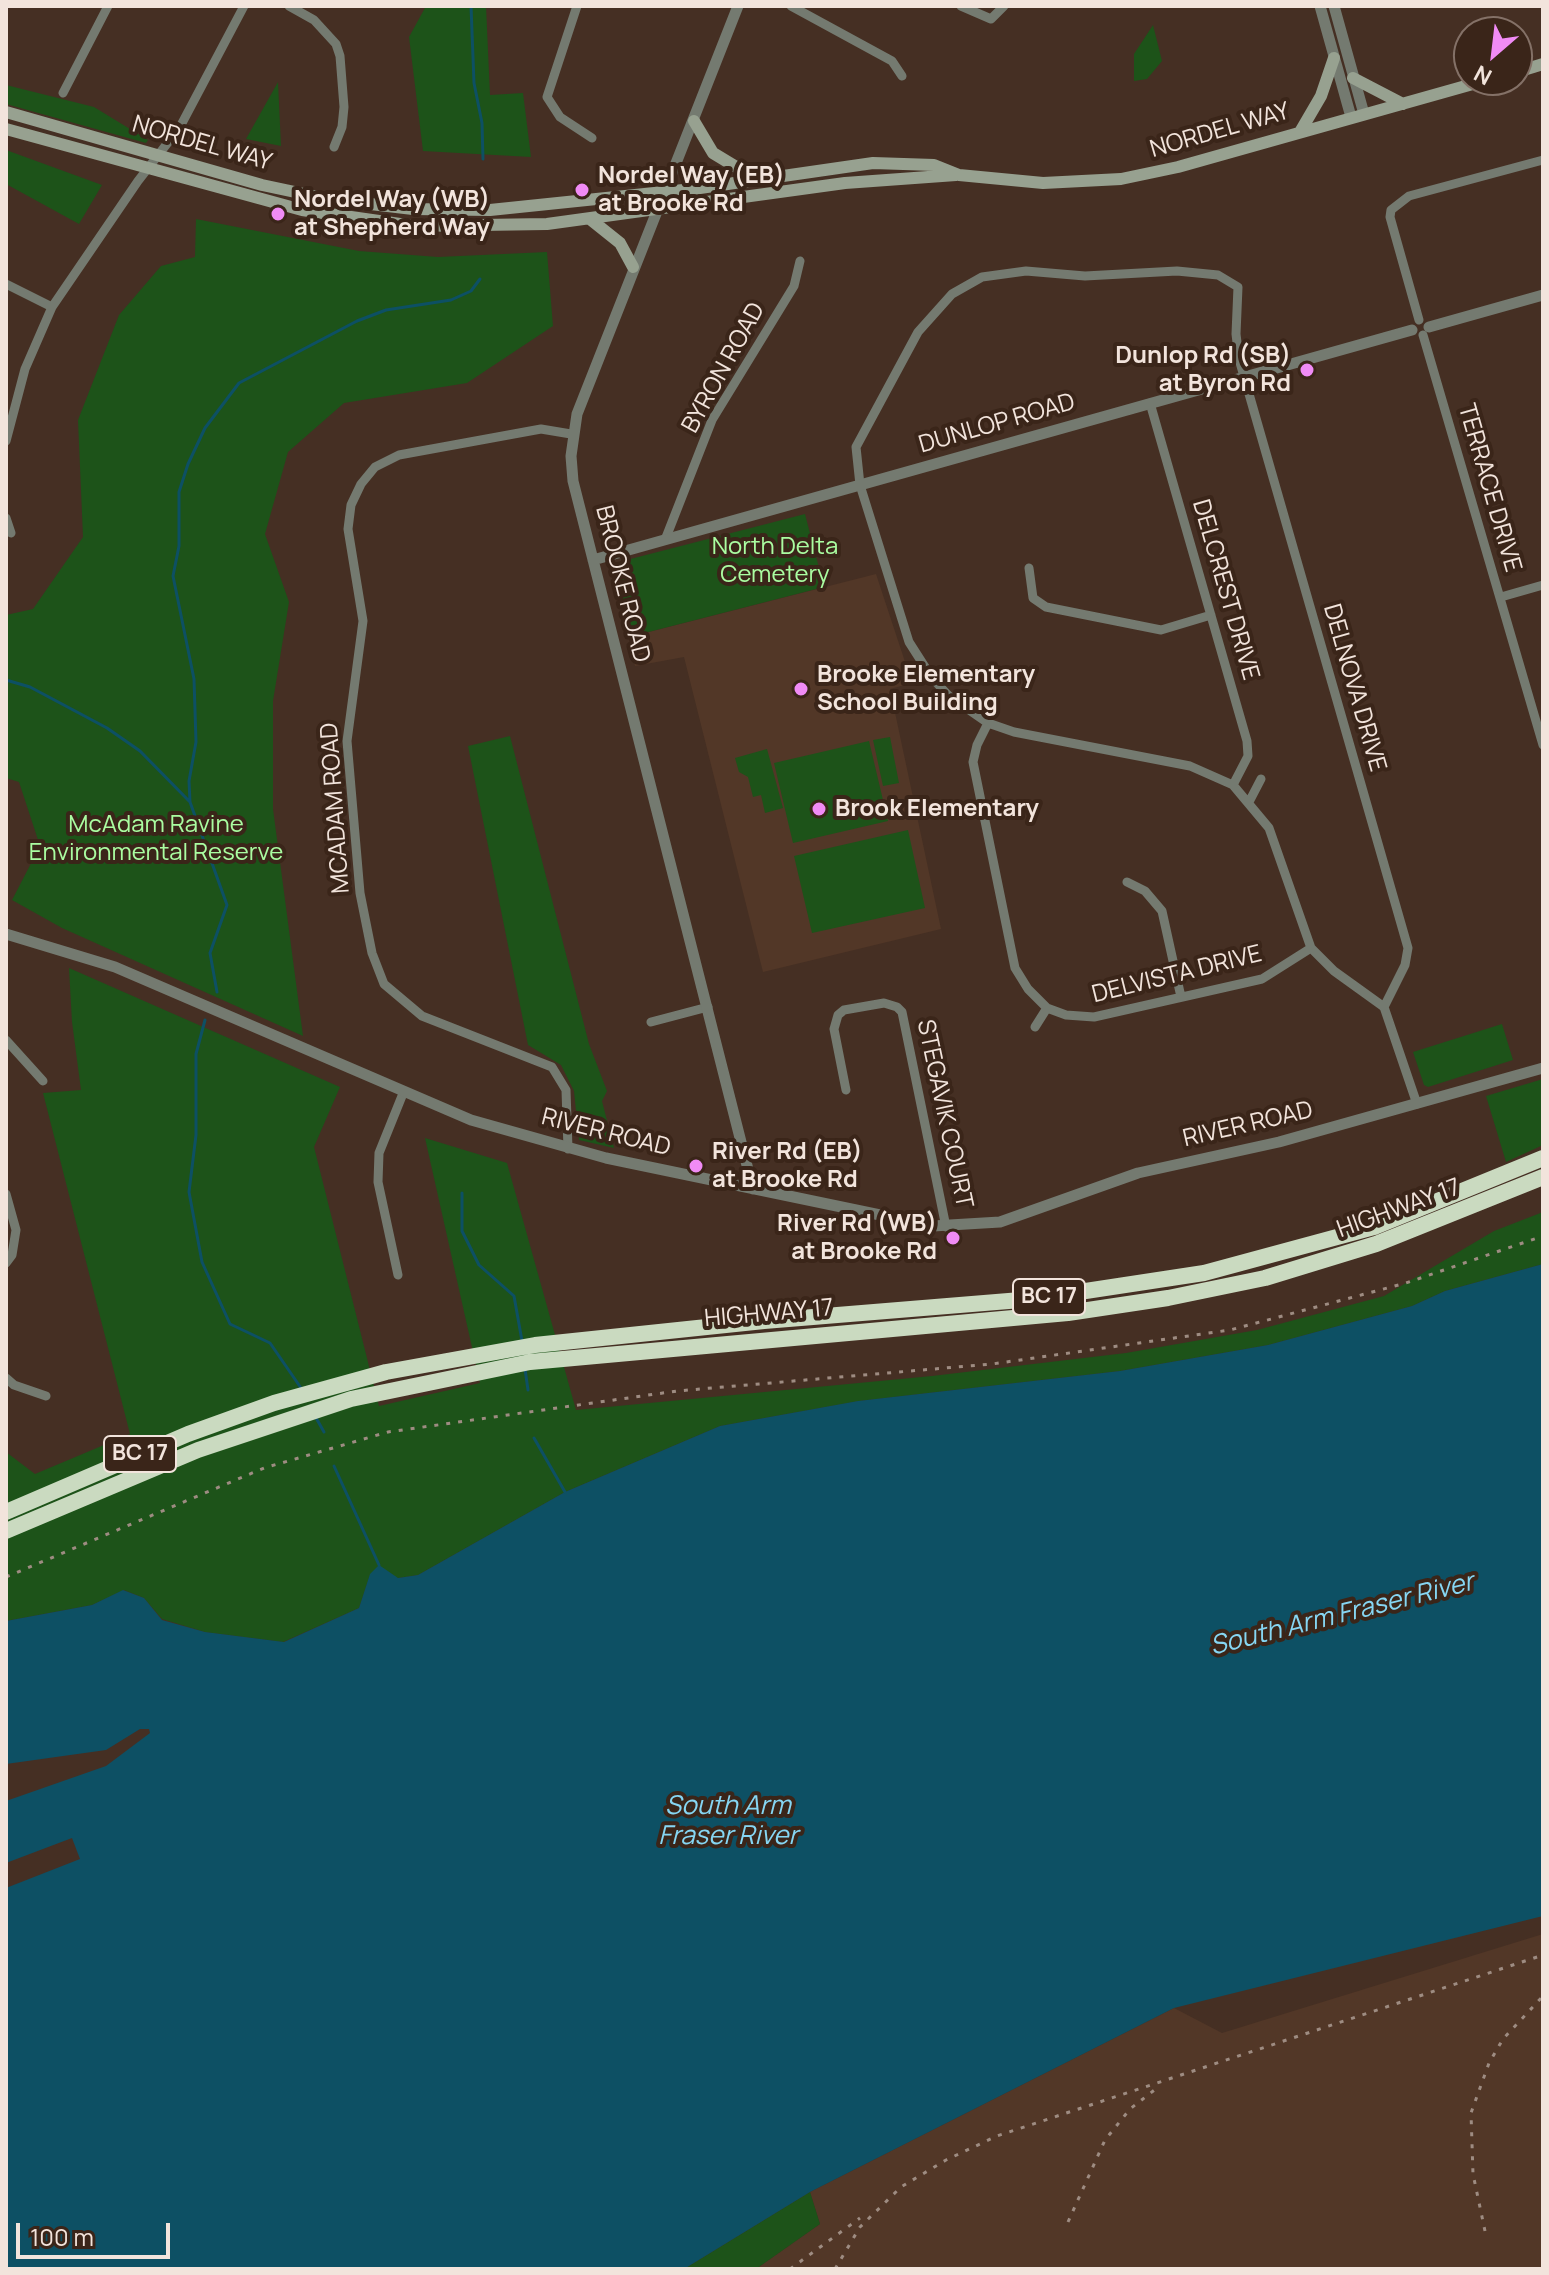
<!DOCTYPE html>
<html>
<head>
<meta charset="utf-8">
<style>
  body { margin:0 }
  #map { position:relative; width:1549px; height:2275px; overflow:hidden; background:#452f23; font-family:Manrope,sans-serif }
  canvas { display:block }
  .frame { position:absolute; inset:0; border:8px solid #f2e4dc; pointer-events:none }
  .north { position:absolute; left:1453px; top:16px; width:80px; height:80px; box-sizing:border-box; background:#3a2519; border:2px solid #847167; border-radius:50%; rotate:208deg; font-size:22px; font-weight:700; line-height:32px; text-align:center; color:#f2e4dc }
  .north::after { content:''; display:block; margin:auto; width:28px; height:36px; background:#f08bf5; clip-path:polygon(50% 0,100% 100%,50% 72%,0 100%) }
  .scale { position:absolute; left:16px; top:2223px; width:154px; height:36px; box-sizing:border-box; border:4px solid #f2e4dc; border-top:0; padding-left:10px; font-size:24px; line-height:28px; white-space:nowrap; color:#f2e4dc; -webkit-text-stroke:6px #3a2519; paint-order:stroke }
</style>
</head>
<body>
<div id="map">
<canvas width="1549" height="2275"></canvas>
<div class="frame"></div>
<div class="north">N</div>
<div class="scale">100 m</div>
</div>
<script>
const c = document.querySelector('canvas').getContext('2d');
c.lineJoin = 'round';
function fillPath(path, color) { c.fillStyle = color; c.fill(path, 'evenodd'); }
const toPath = rows => new Path2D(rows.map(r => 'M' + r).join(''));
function stroke(path, color, width, dash) { c.strokeStyle = color; c.lineWidth = width; c.lineCap = dash ? 'butt' : 'round'; c.setLineDash(dash || []); c.stroke(path); }
function drawText(font, color, halo, rows, align = 'center') {
  c.font = font + ' Manrope,sans-serif'; c.lineWidth = 8; c.setLineDash([]); c.textBaseline = 'middle'; c.strokeStyle = halo; c.fillStyle = color; for (const [text, x, y, turn = 0] of rows) {
    c.save(); c.translate(x, y); c.rotate((+turn || 0) * Math.PI / 180); c.textAlign = isNaN(turn) ? turn : align; if (halo) c.strokeText(text, 0, 0); c.fillText(text, 0, 0); c.restore();
  }
}
fillPath(toPath([
  [876,574,912,683,890,689,941,929,763,972,684,657,635,666,629,637],
  [1543,1934,1543,2269,756,2269,820,2224,810,2192,1174,2008,1222,2033]
]), '#523727');
fillPath(toPath([
  [426,6,486,6,490,95,523,93,531,157,423,151,409,37],
  [1153,25,1162,61,1147,79,1134,81,1134,54],
  [278,82,281,146,246,139],
  [6,85,94,107,148,140,146,143,6,104],
  [6,150,102,185,79,224,6,184],
  [196,219,359,251,438,257,547,252,553,326,467,383,344,403,288,452,265,534,289,602,273,701,273,809,303,1036,62,928,12,900,40,846,19,782,6,778,6,615,33,609,83,537,78,420,119,315,161,266,195,257],
  [805,514,824,587,629,637,611,564],
  [510,736,589,1044,607,1091,602,1101,614,1148,579,1140,574,1091,561,1065,528,1045,468,746],
  [890,737,899,783,883,786,873,740],
  [869,741,888,821,793,843,774,763],
  [767,749,783,808,765,813,761,795,753,797,748,777,739,772,735,758],
  [908,830,925,908,812,933,794,856],
  [69,968,340,1087,314,1147,379,1406,480,1383,425,1138,507,1163,576,1410,932,1376,1126,1353,1257,1330,1384,1296,1494,1231,1543,1212,1543,1264,1445,1291,1412,1306,1268,1345,1120,1371,859,1401,720,1426,565,1492,418,1575,398,1578,370,1575,359,1608,283,1642,205,1632,162,1619,144,1598,124,1590,92,1605,6,1621,6,1452,35,1474,130,1434,43,1093,81,1090,72,1022],
  [1502,1024,1513,1060,1428,1087,1424,1085,1413,1052],
  [1543,1079,1543,1145,1506,1162,1486,1096],
  [810,2192,820,2224,756,2269,684,2269]
]), '#1d5319');
fillPath(toPath([
  [1543,1264,1543,1916,1174,2008,810,2192,684,2269,6,2269,6,1801,106,1766,150,1733,149,1729,140,1729,106,1750,6,1764,6,1621,92,1605,123,1590,144,1598,162,1620,205,1632,284,1642,359,1608,370,1574,379,1565,398,1578,418,1575,565,1492,720,1426,858,1401,1120,1371,1268,1345,1412,1306,1445,1291]
]), '#0d5064');
fillPath(toPath([
  [72,1838,80,1859,6,1888,6,1863]
]), '#452f23');
stroke(toPath([
  [471,6,474,83,482,123,483,159],
  [6,680,30,687,107,728,140,751,190,802],
  [217,992,210,953,227,905,190,802,189,781,196,742,194,679,173,576,179,546,179,492,188,464,205,428,239,383,357,321,386,310,451,300,471,291,480,279],
  [205,1020,196,1054,196,1135,189,1192,202,1262,230,1324,270,1343,301,1388],
  [462,1193,462,1231,479,1265,514,1296,522,1341],
  [525,1369,528,1390],
  [315,1416,324,1432],
  [534,1438,565,1492],
  [334,1466,379,1565]
]), '#0d5064', 3);
stroke(toPath([
  [289,6,314,20,336,44,340,56,344,107,342,127,334,147],
  [577,6,547,97,560,117,592,138],
  [791,6,892,61,902,76],
  [961,6,991,19,1004,6],
  [63,93,108,6],
  [6,284,52,307],
  [1419,320,1390,217,1391,210,1409,196,1543,160],
  [1423,335,1543,745],
  [1150,403,1247,741,1248,756,1233,785],
  [6,441,25,369,52,307,138,181,180,127,244,6],
  [6,518,11,533],
  [665,540,712,420,794,286,800,261],
  [1029,568,1033,598,1046,607,1161,630,1211,615],
  [1501,597,1543,585],
  [988,723,977,745,973,762,1015,968,1028,989,1047,1008,1066,1015,1094,1017,1262,979,1311,948],
  [1249,802,1261,779],
  [1127,882,1145,891,1162,911,1181,997],
  [1384,1007,1405,965,1408,948,1239,359,1236,334,1238,287,1218,275,1177,271,1085,276,1026,271,982,277,952,294,918,332,856,447,860,485,909,642,932,678,949,696,988,723,1014,732,1190,766,1233,785,1269,828,1311,948,1334,971,1384,1007,1417,1104],
  [651,1022,708,1007],
  [1035,1027,1047,1008],
  [6,1040,43,1081],
  [846,1090,834,1029,838,1015,844,1010,884,1003,897,1007,902,1012,946,1227],
  [568,1149,566,1090,552,1067,422,1016,384,984,372,953,360,893,347,741,363,621,348,529,351,505,361,484,375,467,399,455,541,429,571,434],
  [6,1194,16,1230,12,1255,6,1263],
  [398,1275,378,1182,379,1153,404,1091],
  [6,1378,14,1385,46,1396]
]), '#747a70', 9);
stroke(toPath([
  [738,6,577,414,571,456,573,481,753,1189],
  [1320,6,1351,117],
  [1334,6,1364,114],
  [1429,327,1543,295],
  [593,560,1412,330],
  [6,934,115,967,471,1120,606,1158,933,1226,1000,1222,1138,1173,1279,1142,1543,1068]
]), '#747a70', 11);
stroke(toPath([
  [1517,72,1543,64],
  [1353,78,1403,104],
  [6,112,262,185,328,199,413,209,490,210,693,189,873,163,934,165,959,175,1043,183,1121,179,1178,167,1487,80],
  [694,121,713,153,756,179],
  [6,129,302,210,414,226,547,224,845,183,956,175],
  [1300,132,1321,96,1334,58],
  [590,219,620,243,633,267]
]), '#97a190', 12);
stroke(toPath([
  [6,1512,188,1434,274,1403,386,1372,535,1345,764,1321,1033,1299,1204,1273,1374,1227,1543,1158],
  [6,1531,198,1450,351,1399,530,1362,1068,1313,1168,1298,1265,1278,1376,1244,1543,1177]
]), '#cadac0', 16);
stroke(toPath([
  [6,1577,264,1468,388,1432,677,1391,992,1364,1230,1330,1406,1283,1543,1236],
  [1068,2222,1105,2140,1130,2109,1157,2088],
  [1485,2231,1473,2174,1471,2113,1489,2063,1503,2039,1543,1996],
  [790,2269,860,2218],
  [835,2269,860,2227,901,2187,946,2160,997,2136,1543,1955]
]), '#9e8c82', 3, [4, 8]);
for (const [x, y, r, color] of [
  [582,190,8,"#f08bf5"],
  [278,214,8,"#f08bf5"],
  [1307,370,8,"#f08bf5"],
  [801,689,8,"#f08bf5"],
  [819,809,8,"#f08bf5"],
  [696,1166,8,"#f08bf5"],
  [953,1238,8,"#f08bf5"]
]) { const dot = new Path2D(); dot.arc(x, y, r, 0, 2 * Math.PI); c.fillStyle = color; c.fill(dot); stroke(dot, '#3a2519', 3); }
for (const [x, y, w] of [
  [1049,1297,72],
  [140,1454,72]
]) { const box = new Path2D(); box.roundRect(x - w / 2, y - 18, w, 36, 6); c.fillStyle = '#3a2519'; c.fill(box); stroke(box, '#f2e4dc', 2); }
drawText('bold 22px', '#f2e4dc', null, [
  ["BC 17",1049,1297],
  ["BC 17",140,1454]
]);
drawText('24px', '#f2e4dc', '#3a2519', [
  ["NORDEL WAY",1220,131,-16],
  ["NORDEL WAY",202,144,16],
  ["BYRON ROAD",724,368,-61],
  ["DUNLOP ROAD",997,424,-16],
  ["TERRACE DRIVE",1489,488,74],
  ["BROOKE ROAD",622,584,76],
  ["DELCREST DRIVE",1225,590,74],
  ["DELNOVA DRIVE",1354,688,74],
  ["MCADAM ROAD",336,808,-94],
  ["DELVISTA DRIVE",1177,975,-14],
  ["STEGAVIK COURT",944,1114,78],
  ["RIVER ROAD",1248,1125,-13],
  ["RIVER ROAD",606,1133,14],
  ["HIGHWAY 17",1399,1209,-20],
  ["HIGHWAY 17",769,1314,-5]
]);
drawText('bold 24px', '#f2e4dc', '#3a2519', [
  ["Nordel Way (EB)",598,176],
  ["at Brooke Rd",598,204],
  ["Nordel Way (WB)",294,200],
  ["at Shepherd Way",294,228],
  ["Dunlop Rd (SB)",1291,356,"right"],
  ["at Byron Rd",1291,384,"right"],
  ["Brooke Elementary",817,675],
  ["School Building",817,703],
  ["Brook Elementary",835,809],
  ["River Rd (EB)",712,1152],
  ["at Brooke Rd",712,1180],
  ["River Rd (WB)",937,1224,"right"],
  ["at Brooke Rd",937,1252,"right"]
], 'left');
drawText('24px', '#aafda1', '#3a2519', [
  ["North Delta",775,547],
  ["Cemetery",775,575],
  ["McAdam Ravine",156,825],
  ["Environmental Reserve",156,853]
]);
drawText('italic 26px', '#86d6f3', '#3a2519', [
  ["South Arm Fraser River",1342,1615,-14],
  ["South Arm",728,1807],
  ["Fraser River",728,1837]
]);
</script>
</body>
</html>
